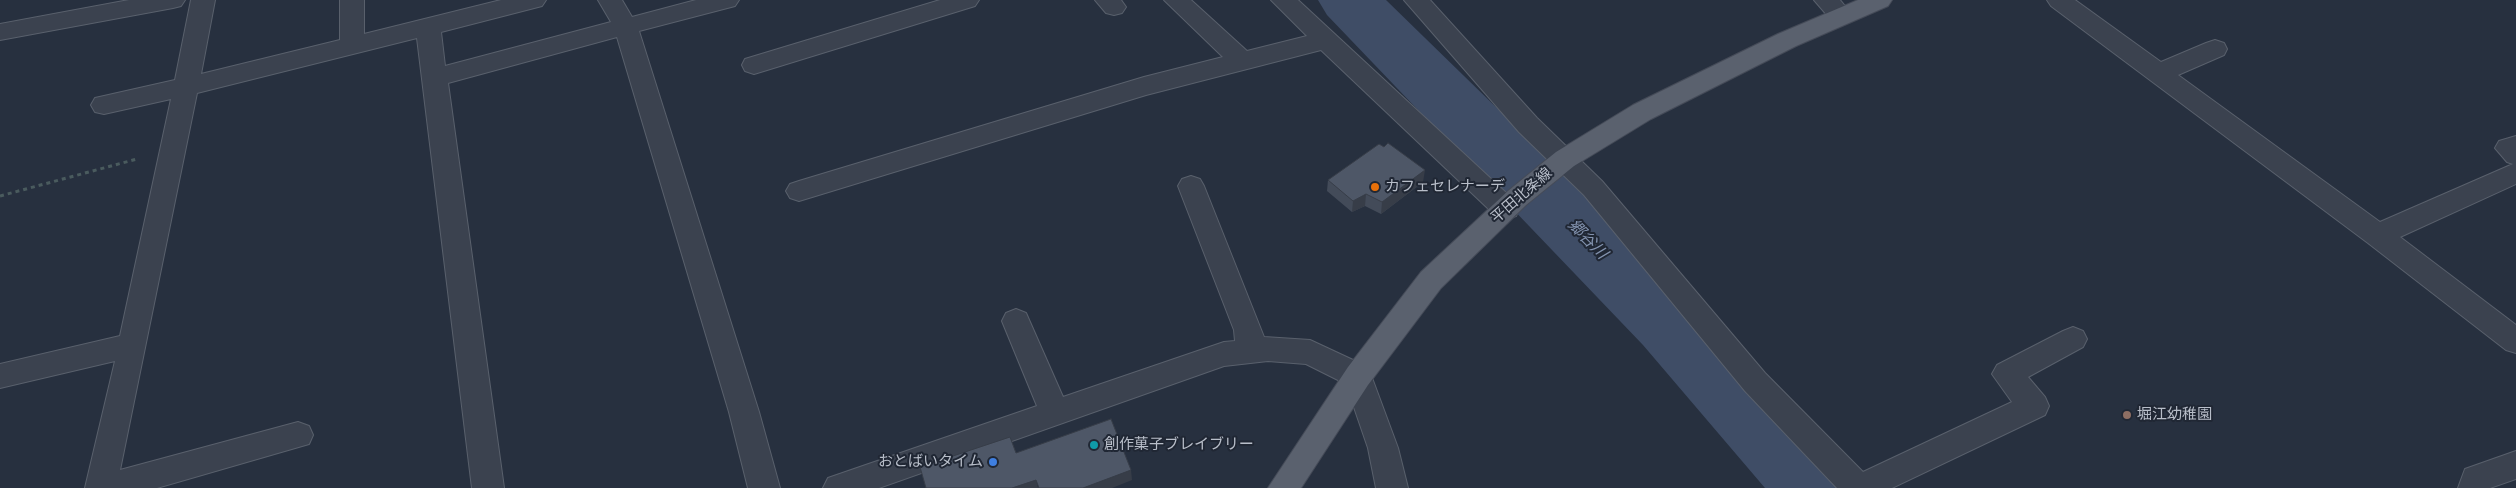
<!DOCTYPE html>
<html>
<head>
<meta charset="utf-8">
<style>
  body { margin:0 }
  canvas { display:block; background:#27303f }
</style>
</head>
<body>
<canvas width="2516" height="488"></canvas>
<script>
const c = document.querySelector('canvas').getContext('2d');
c.lineJoin = 'round';
const toPath = rows => new Path2D(rows.map(r => 'M' + r).join(''));
function fillPath(path, color) { c.fillStyle = color; c.fill(path, 'evenodd'); }
function stroke(path, color, width, dash) { c.strokeStyle = color; c.lineWidth = width; c.lineCap = dash ? 'butt' : 'round'; c.setLineDash(dash || []); c.stroke(path); }
function drawText(font, color, halo, rows, align = 'center') {
  c.font = font + ' Roboto,"Noto Sans JP",sans-serif'; c.lineWidth = 4; c.setLineDash([]); c.textBaseline = 'middle'; c.strokeStyle = halo; c.fillStyle = color; for (const [text, x, y, turn = 0] of rows) {
    c.save(); c.translate(x, y); c.rotate((+turn || 0) * Math.PI / 180); c.textAlign = isNaN(turn) ? turn : align; if (halo) c.strokeText(text, 0, 0); c.fillText(text, 0, 0); c.restore();
  }
}
fillPath(toPath([
  [1318,0,1386,0,1695,301,1845,462,1856,488,1765,488,1643,345,1327,15,1318,0]
]), '#3f4d66');
const minor = toPath([
  [129,0,185,0,181,6,173,8,0,40,0,24,129,0],
  [191,0,215,0,201,74,340,40,340,0,364,0,364,34,501,0,546,0,542,6,441,32,445,66,611,22,598,0,622,0,632,17,696,0,739,0,735,6,639,31,759,412,780,488,748,488,729,412,617,37,448,83,504,488,472,488,417,38,197,93,120,470,298,422,309,426,313,435,309,444,157,488,85,488,115,361,0,388,0,364,120,336,171,99,104,114,95,112,91,105,95,98,104,96,175,80,191,0],
  [940,0,979,0,975,6,754,74,745,71,742,65,745,59,940,0],
  [1095,0,1121,0,1126,7,1122,13,1114,15,1106,13,1095,0],
  [1164,0,1191,0,1247,51,1307,36,1271,0,1298,0,1516,202,1519,209,1516,216,1506,219,1496,216,1321,50,1146,95,799,201,790,198,786,191,790,184,799,181,1144,77,1223,57,1164,0],
  [1404,0,1430,0,1537,118,1602,181,1765,373,1863,472,2012,402,1992,374,1997,365,2063,331,2073,327,2083,331,2087,339,2083,347,2028,377,2045,397,2049,406,2045,415,1892,488,1837,488,1745,391,1584,195,1519,132,1404,0],
  [1814,0,1840,0,1853,16,1849,22,1841,24,1833,22,1814,0],
  [2047,0,2075,0,2161,62,2206,43,2215,40,2224,43,2227,49,2224,55,2178,75,2380,222,2513,164,2507,162,2495,148,2499,141,2516,136,2516,184,2400,237,2516,325,2516,353,2506,350,2368,243,2051,6,2047,0],
  [1191,176,1200,179,1204,186,1264,337,1310,340,1368,367,1398,448,1408,488,1376,488,1368,448,1346,384,1306,364,1268,361,1224,366,879,488,823,488,828,478,1037,406,1002,321,1006,313,1016,309,1026,313,1063,397,1224,342,1235,341,1234,330,1178,186,1182,179,1191,176],
  [2516,451,2516,479,2490,488,2458,488,2465,469,2516,451]
]);
const major = toPath([
  [1858,0,1892,0,1888,6,1796,46,1651,119,1574,166,1526,205,1441,288,1368,385,1301,488,1268,488,1348,367,1421,272,1508,191,1556,152,1633,105,1778,34,1858,0]
]);
stroke(minor, '#59606c', 2);
stroke(major, '#454b58', 2);
stroke(toPath([
  [0,196,137,159]
]), '#4a5b5e', 3, [4, 4]);
fillPath(minor, '#3b424f');
fillPath(major, '#5a616e');
fillPath(toPath([
  [1328,180,1423,182,1381,214,1365,206,1352,212,1327,191]
]), '#434b59');
fillPath(toPath([
  [1425,170,1423,182,1381,214,1382,202],
  [1366,194,1365,206,1352,212,1353,201],
  [1131,470,1132,480,1112,488,1083,488],
  [1036,480,1038,488,1012,488]
]), '#373d48');
const building = toPath([
  [1388,143,1425,170,1382,202,1366,194,1353,201,1328,180,1379,144,1384,147,1388,143],
  [1111,419,1131,470,1083,488,1039,488,1036,480,1012,488,926,488,920,467,1010,437,1016,453,1111,419]
]);
fillPath(building, '#4e5767');
stroke(building, '#373d48', 1);
for (const [x, y, r, color] of [
  [1375,187,5,"#e8710a"],
  [2127,415,5,"#8d6e63"],
  [1094,445,5,"#0f9aa8"],
  [993,462,5,"#3f7fe0"]
]) { const dot = new Path2D(); dot.arc(x, y, r, 0, 2 * Math.PI); c.fillStyle = color; c.fill(dot); stroke(dot, '#202734', 2); }
drawText('15px', '#b8bec9', '#202734', [
  ["カフェセレナーデ",1385,187],
  ["堀江幼稚園",2137,415],
  ["創作菓子ブレイブリー",1104,445],
  ["おとばいタイム",983,462,"right"]
], 'left');
drawText('15px', '#b8bec9', '#202734', [
  ["平田北条線",1522,196,-41]
]);
drawText('italic 16px', '#8292ae', '#202734', [
  ["郷谷川",1587,240,45]
]);
</script>
</body>
</html>
